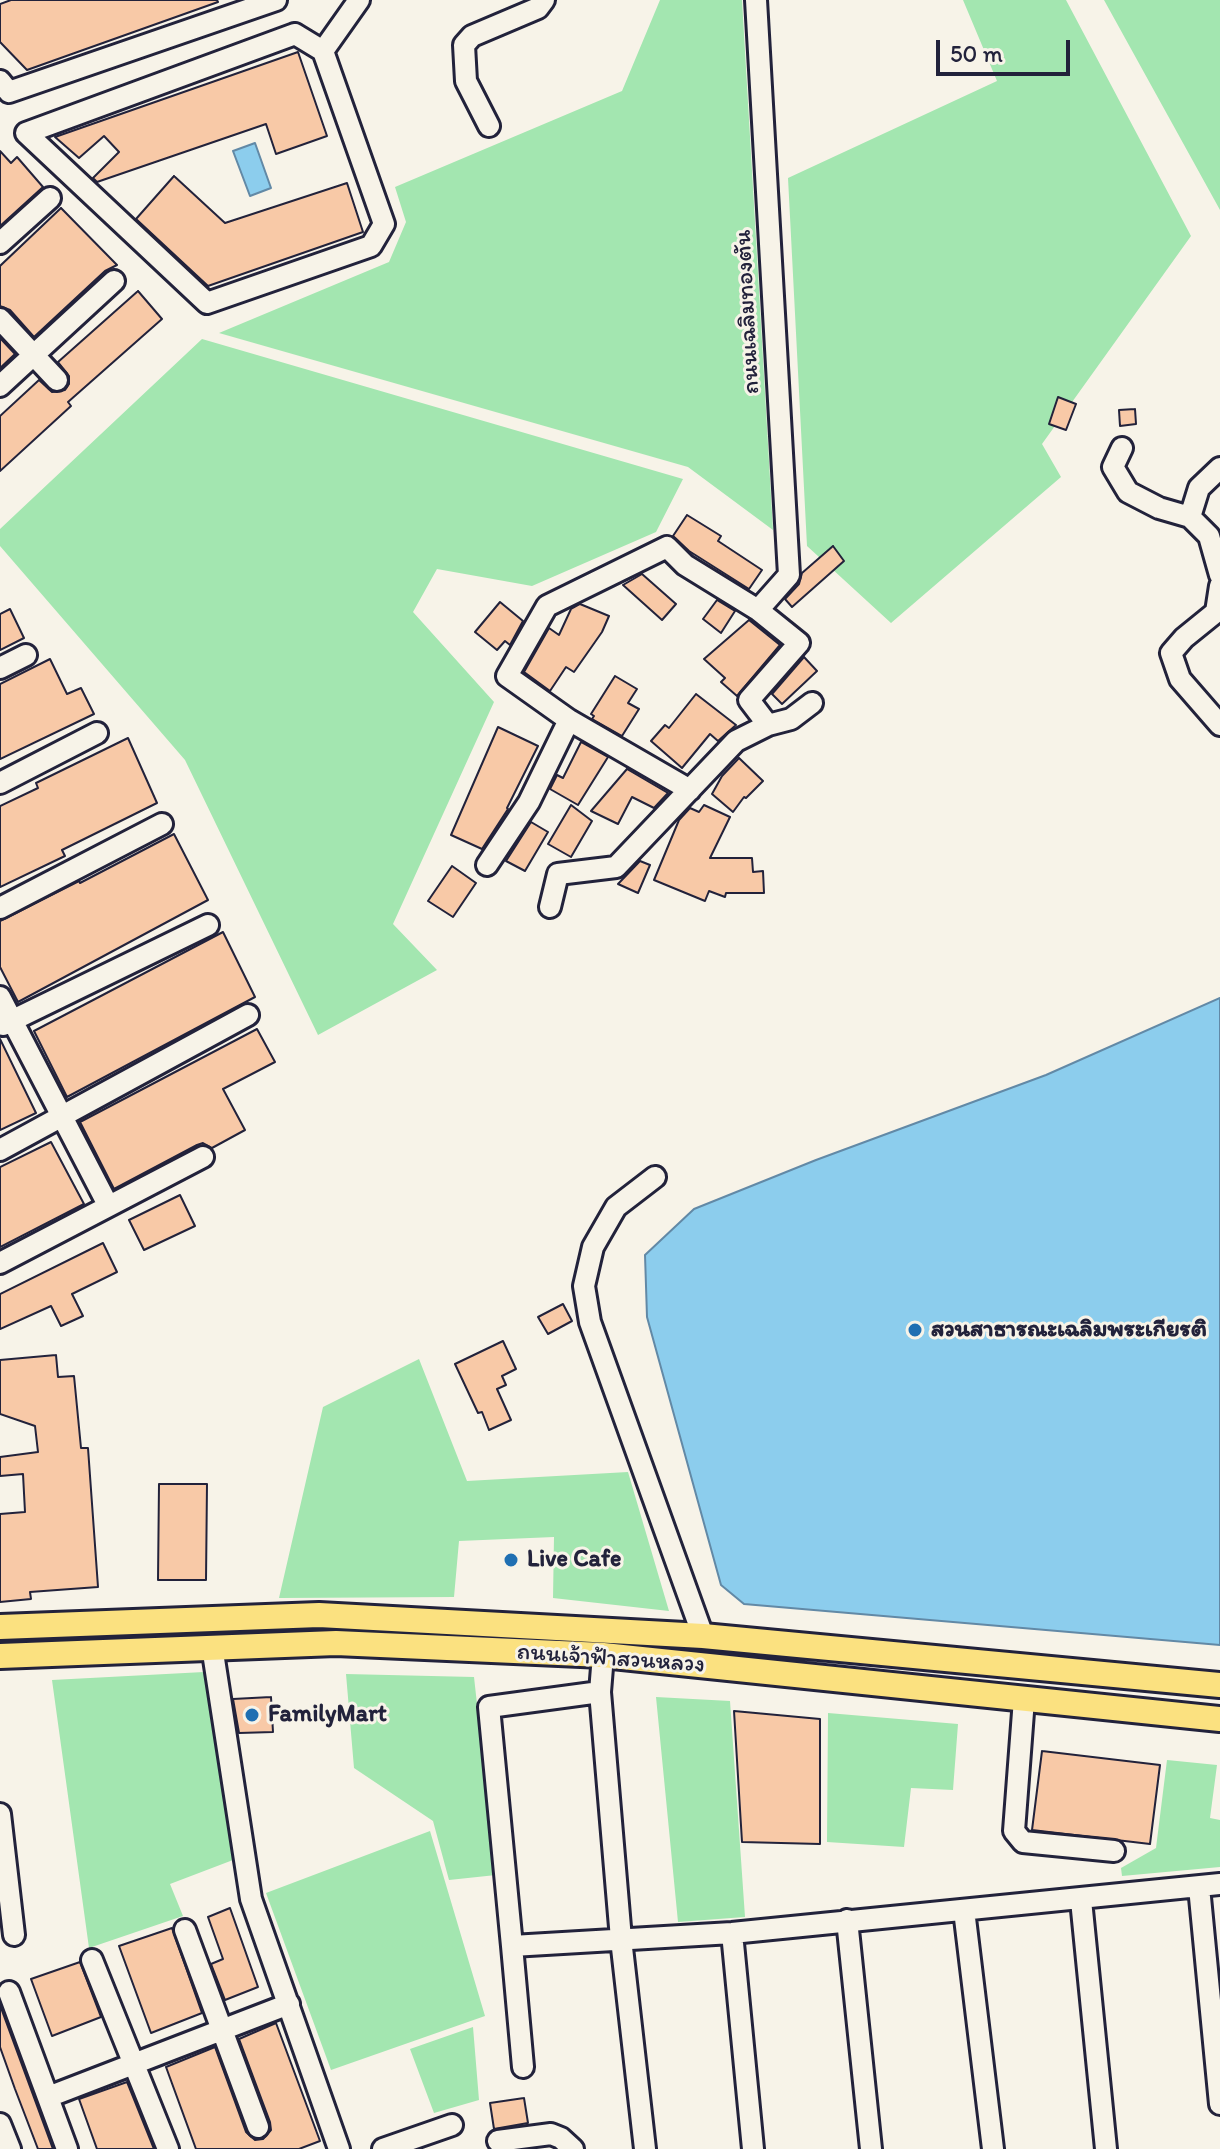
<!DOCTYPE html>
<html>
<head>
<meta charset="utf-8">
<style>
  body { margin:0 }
  #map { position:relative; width:1220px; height:2149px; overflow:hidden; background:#f7f3e8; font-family:Itim,sans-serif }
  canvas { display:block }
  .scale { position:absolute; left:936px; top:40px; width:134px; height:36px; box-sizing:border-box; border:4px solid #22223b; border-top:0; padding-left:10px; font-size:24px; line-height:28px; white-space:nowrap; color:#22223b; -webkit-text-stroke:6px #f7f3e8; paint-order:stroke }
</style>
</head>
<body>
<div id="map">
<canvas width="1220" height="2149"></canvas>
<div class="scale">50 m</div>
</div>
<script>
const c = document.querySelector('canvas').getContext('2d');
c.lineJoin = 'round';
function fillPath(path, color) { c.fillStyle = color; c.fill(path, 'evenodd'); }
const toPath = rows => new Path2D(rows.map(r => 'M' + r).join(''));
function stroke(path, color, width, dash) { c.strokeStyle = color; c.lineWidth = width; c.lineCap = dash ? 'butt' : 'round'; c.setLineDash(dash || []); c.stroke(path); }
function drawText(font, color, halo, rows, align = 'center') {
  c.font = font + ' Itim,"Playpen Sans Thai",sans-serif'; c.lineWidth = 6; c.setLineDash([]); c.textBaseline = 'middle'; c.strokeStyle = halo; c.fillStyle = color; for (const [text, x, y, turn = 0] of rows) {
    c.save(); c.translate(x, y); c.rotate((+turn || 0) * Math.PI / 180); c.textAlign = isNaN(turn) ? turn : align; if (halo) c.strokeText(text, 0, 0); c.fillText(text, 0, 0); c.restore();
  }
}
fillPath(toPath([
  [660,0,742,0,773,530,688,467,219,333,389,262,406,222,395,187,622,91],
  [963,0,1066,0,1191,236,1042,444,1061,477,891,623,807,546,788,178,997,81],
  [1104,0,1220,0,1220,210],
  [202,339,683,479,656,532,532,586,437,569,413,612,494,702,393,924,437,970,318,1035,185,760,0,546,0,529],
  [419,1359,467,1481,628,1472,669,1611,553,1598,554,1537,459,1541,454,1597,279,1598,323,1407],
  [204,1672,233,1860,170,1884,183,1916,89,1948,52,1680],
  [346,1674,474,1677,496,1875,449,1880,433,1821,354,1768],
  [656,1697,730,1701,745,1917,678,1922],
  [828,1713,958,1724,953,1790,911,1788,904,1847,827,1842],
  [1167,1760,1217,1765,1210,1818,1220,1820,1220,1867,1122,1876,1121,1868,1156,1848],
  [430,1831,485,2016,331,2070,266,1893],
  [473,2027,479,2100,434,2113,410,2049]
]), '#a3e6b0');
const water = toPath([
  [255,143,271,188,250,196,233,151,255,143],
  [1220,998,1220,1645,744,1604,721,1585,647,1317,645,1255,694,1209,816,1160,1046,1075,1220,998]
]);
fillPath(water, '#8ccded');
stroke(water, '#6289a6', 2);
const building = toPath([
  [11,0,217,0,218,2,27,70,0,42,0,4,11,0],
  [298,52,327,136,276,154,266,124,97,182,93,178,119,152,104,136,79,158,55,137,298,52],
  [0,151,11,163,17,157,43,187,0,226,0,151],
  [174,176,225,223,347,183,363,232,208,286,136,219,174,176],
  [61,208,117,265,105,271,34,337,10,310,0,306,0,266,61,208],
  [138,291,162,319,68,402,71,406,0,471,0,416,39,380,52,392,65,390,69,384,69,376,58,362,138,291],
  [0,338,15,354,0,368,0,338],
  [1058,397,1076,404,1066,430,1049,424,1058,397],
  [1135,409,1136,424,1120,426,1119,410,1135,409],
  [687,515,721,536,718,541,762,570,749,589,689,551,673,536,687,515],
  [833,546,844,561,792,607,785,599,799,584,802,573,833,546],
  [642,574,676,604,662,620,623,585,642,574],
  [717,600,735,611,721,633,703,619,717,600],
  [500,602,523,621,510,645,505,641,497,650,475,632,500,602],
  [580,604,609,616,602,632,574,672,566,667,550,691,524,672,549,628,559,635,571,609,580,604],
  [10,609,24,638,0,650,0,614,10,609],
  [749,620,780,645,737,696,721,682,725,678,704,659,749,620],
  [804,657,817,671,782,704,772,694,804,657],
  [50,659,67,694,81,688,94,714,0,759,0,684,50,659],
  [615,676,637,689,628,703,639,709,622,736,592,719,594,716,591,714,615,676],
  [696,694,736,725,718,741,710,734,682,768,651,741,665,725,669,728,696,694],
  [498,727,538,746,507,808,508,809,482,849,451,835,498,727],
  [128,738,157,803,62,850,65,856,0,887,0,806,38,788,36,783,128,738],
  [581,742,608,757,578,805,550,789,557,775,563,778,581,742],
  [739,758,763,781,746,798,744,797,733,812,712,794,722,776,739,758],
  [627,769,668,793,654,808,632,797,618,824,591,811,627,769],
  [571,805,592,821,571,857,548,844,571,805],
  [704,805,730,817,710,858,752,858,753,872,763,871,764,893,726,893,725,897,709,891,705,901,654,880,679,820,690,808,699,812,704,805],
  [531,822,548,832,525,871,506,861,531,822],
  [174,834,208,900,18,1002,0,967,0,921,79,881,80,883,174,834],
  [640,861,650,865,638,893,618,884,640,861],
  [452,866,476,883,453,917,428,901,452,866],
  [223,932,255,997,67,1097,34,1031,223,932],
  [257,1029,275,1062,223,1089,245,1130,212,1148,203,1143,197,1145,114,1189,80,1122,257,1029],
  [0,1039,36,1113,0,1130,0,1039],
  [51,1142,84,1204,0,1247,0,1167,51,1142],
  [180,1195,195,1226,144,1250,129,1220,180,1195],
  [103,1243,117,1272,72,1294,83,1316,61,1326,51,1306,0,1329,0,1294,103,1243],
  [563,1304,572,1321,548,1334,538,1317,563,1304],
  [503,1341,516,1369,502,1376,506,1385,497,1389,511,1420,489,1430,482,1412,478,1413,455,1364,503,1341],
  [56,1355,58,1377,74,1376,81,1448,88,1448,98,1587,30,1592,31,1599,0,1602,0,1514,25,1512,23,1474,0,1476,0,1457,38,1452,35,1426,0,1414,0,1360,56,1355],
  [159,1484,207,1484,206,1580,158,1580,159,1484],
  [271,1697,273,1732,239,1733,233,1699,271,1697],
  [734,1711,820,1719,820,1844,742,1842,734,1711],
  [1042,1751,1160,1765,1150,1844,1032,1830,1042,1751],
  [230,1908,258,1987,225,2000,211,1964,223,1959,208,1917,230,1908],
  [172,1928,202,2013,151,2033,119,1946,172,1928],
  [80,1962,101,2017,52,2036,31,1979,80,1962],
  [0,2005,53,2149,38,2149,15,2089,0,2047,0,2005],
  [276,2023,320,2141,299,2149,196,2149,166,2067,215,2047,246,2132,255,2140,263,2139,271,2130,270,2122,239,2039,276,2023],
  [127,2082,154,2149,97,2149,79,2099,127,2082],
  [524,2098,528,2123,494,2129,490,2103,524,2098]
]);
fillPath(building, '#f8c9a7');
stroke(building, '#22223b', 2);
const minor = toPath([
  [756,0,789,575,758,610],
  [295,34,323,51,384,224,371,246,207,303,26,133,295,34],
  [323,51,359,0],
  [0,81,9,92,276,0],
  [489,126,466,81,464,45,472,36,538,8,544,0],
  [0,243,50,198],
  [0,319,57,380],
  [0,386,114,281],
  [1122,448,1113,467,1128,492,1159,508,1190,517],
  [1220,468,1199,488,1190,517,1209,536,1220,575],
  [1220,586,1216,612,1184,638,1171,653,1180,679,1220,725],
  [0,668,26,655],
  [0,783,97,733],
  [690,790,569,720,507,676,547,606,667,547,685,565,758,610,799,643,749,700,768,725],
  [487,865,529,802,569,720],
  [550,907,558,874,616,867,736,741,768,725,791,719,812,703],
  [0,908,162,824],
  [0,997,108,1205],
  [3,1025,208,925],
  [0,1150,248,1015],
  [655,1177,616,1207,593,1247,584,1286,590,1322,703,1636],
  [0,1263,203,1157],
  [212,1646,251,1899,339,2149],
  [603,1655,600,1692,621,1939,645,2149],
  [600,1692,489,1707,512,1946,732,1933,1220,1884],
  [1024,1699,1014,1831,1023,1842,1114,1851],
  [0,1814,14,1935],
  [1199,1887,1220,2104],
  [1081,1900,1106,2149],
  [964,1910,993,2149],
  [847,1920,871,2149],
  [185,1930,258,2127],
  [732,1933,753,2149],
  [512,1946,523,2067],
  [92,1960,168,2149],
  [9,1992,67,2149],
  [48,2097,289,2004],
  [0,2124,10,2149],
  [498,2141,551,2134,561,2138,573,2149],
  [383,2149,452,2125]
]);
const major = toPath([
  [0,1627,319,1615,703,1636,1220,1685],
  [0,1656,336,1643,603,1655,1220,1719]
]);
stroke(minor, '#22223b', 26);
stroke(major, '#22223b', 30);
stroke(minor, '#f7f3e8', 20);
stroke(major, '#fbe180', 24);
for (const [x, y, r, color] of [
  [915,1330,8,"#1f6fb2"],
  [511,1560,8,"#1f6fb2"],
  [252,1715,8,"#1f6fb2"]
]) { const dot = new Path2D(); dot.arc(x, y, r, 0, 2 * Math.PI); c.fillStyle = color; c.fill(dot); stroke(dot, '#f7f3e8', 3); }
drawText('24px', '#22223b', '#f7f3e8', [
  ["ถนนเฉลิมทองตัน",748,312,-93],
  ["ถนนเจ้าฟ้าสวนหลวง",611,1659,4]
]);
drawText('bold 24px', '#22223b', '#f7f3e8', [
  ["สวนสาธารณะเฉลิมพระเกียรติ",931,1330],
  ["Live Cafe",527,1560],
  ["FamilyMart",268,1715]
], 'left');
</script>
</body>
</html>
